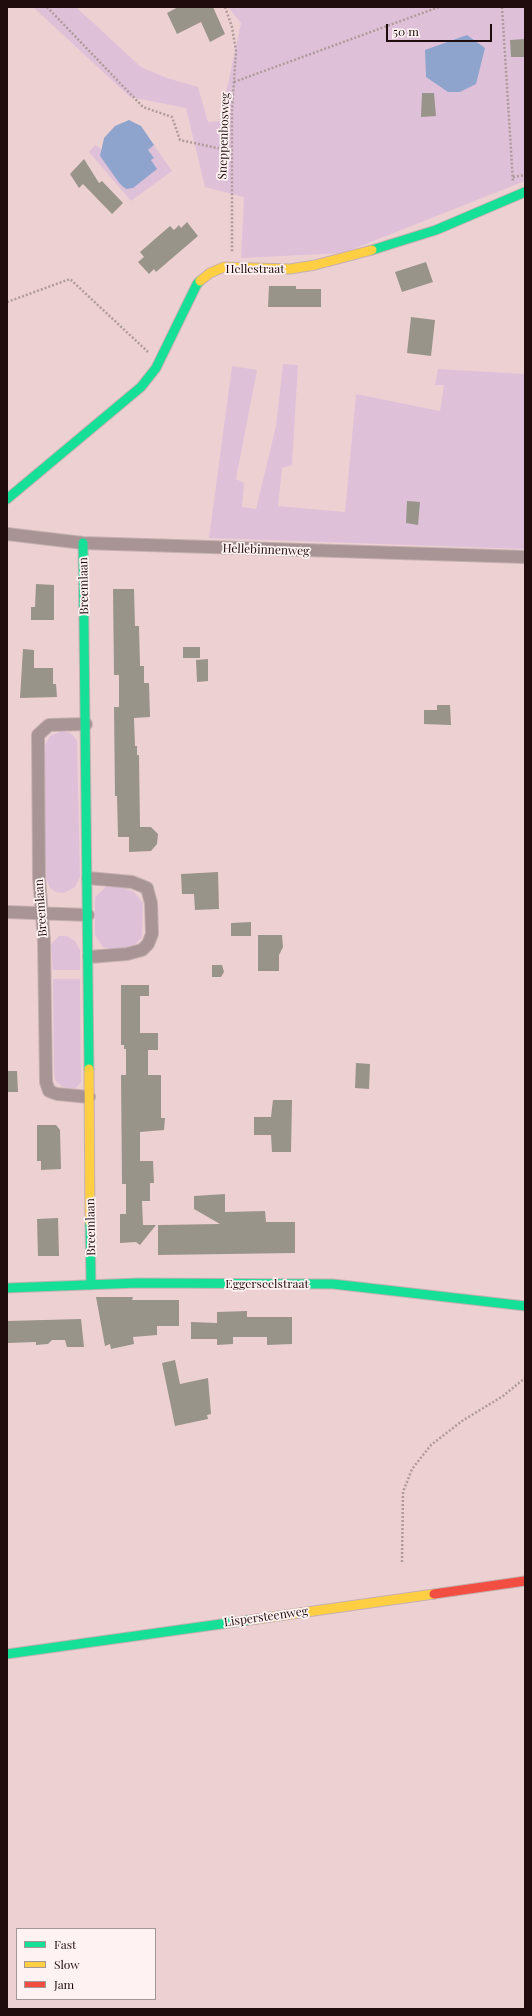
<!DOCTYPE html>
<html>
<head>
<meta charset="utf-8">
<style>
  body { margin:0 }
  #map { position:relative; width:532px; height:2016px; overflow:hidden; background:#edd1d2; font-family:"Playfair Display",serif }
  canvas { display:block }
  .frame { position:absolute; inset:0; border:8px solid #200c0d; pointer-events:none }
  .legend { position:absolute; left:16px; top:1928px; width:140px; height:72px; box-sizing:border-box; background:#fff2f2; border:1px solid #a69696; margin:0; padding:5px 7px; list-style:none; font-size:12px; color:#200c0d }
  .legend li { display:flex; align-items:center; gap:8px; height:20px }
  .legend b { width:20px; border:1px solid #a69696 }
  .scale { position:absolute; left:386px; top:24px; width:106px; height:18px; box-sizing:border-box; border:2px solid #200c0d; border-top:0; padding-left:5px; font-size:12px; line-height:14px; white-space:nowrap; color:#200c0d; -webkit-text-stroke:3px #fff2f2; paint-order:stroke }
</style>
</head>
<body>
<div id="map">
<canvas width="532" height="2016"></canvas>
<div class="frame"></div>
<ul class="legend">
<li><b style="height:5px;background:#16e098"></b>Fast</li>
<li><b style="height:5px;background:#ffcf43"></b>Slow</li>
<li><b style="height:5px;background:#f24e42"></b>Jam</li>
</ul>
<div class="scale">50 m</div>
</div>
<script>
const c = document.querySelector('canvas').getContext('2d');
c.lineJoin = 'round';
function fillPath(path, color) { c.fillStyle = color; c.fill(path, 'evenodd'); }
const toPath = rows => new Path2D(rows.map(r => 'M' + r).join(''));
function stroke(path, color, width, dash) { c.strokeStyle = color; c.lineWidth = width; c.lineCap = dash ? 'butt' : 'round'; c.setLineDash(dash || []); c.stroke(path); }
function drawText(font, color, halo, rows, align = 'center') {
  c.font = font + ' "Playfair Display",serif'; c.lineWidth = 3.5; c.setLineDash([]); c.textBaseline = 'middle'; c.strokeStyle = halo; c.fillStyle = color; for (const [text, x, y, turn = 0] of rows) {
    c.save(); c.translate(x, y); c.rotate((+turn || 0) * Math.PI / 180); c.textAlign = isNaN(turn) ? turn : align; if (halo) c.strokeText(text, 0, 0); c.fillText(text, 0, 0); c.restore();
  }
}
fillPath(toPath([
  [33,7,76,7,141,67,167,78,198,87,208,122,220,121,241,23,228,7,525,7,525,181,343,253,241,258,244,197,205,187,186,108,130,97],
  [95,145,101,149,101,156,120,184,126,189,154,158,148,150,154,145,172,171,131,201,89,152],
  [283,364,298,365,292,465,282,468,278,506,345,512,356,394,440,411,444,385,435,385,438,369,525,374,525,549,209,538,232,366,257,370,236,479,244,483,242,507,256,509,276,426],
  [62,731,70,733,74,736,77,741,80,877,75,887,64,893,56,892,50,888,45,876,44,747,50,736],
  [106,887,121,887,134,892,143,903,142,937,133,947,117,950,103,947,95,935,95,897],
  [59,936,67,936,75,941,80,950,80,970,53,970,51,944],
  [53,979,80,979,81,1082,76,1088,67,1088,61,1086,55,1080,54,1071]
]), '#dec1d9');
fillPath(toPath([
  [467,35,485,48,476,84,460,92,448,92,426,77,425,50],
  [129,120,141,126,154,145,148,150,154,158,151,160,157,169,133,188,126,189,120,184,100,156,104,138,115,126]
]), '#8ea4cd');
fillPath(toPath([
  [178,7,213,7,225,34,210,42,201,22,177,34,167,13],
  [525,39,525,57,511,57,510,40],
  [422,93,434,93,436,116,421,117],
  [84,159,99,183,102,181,123,203,112,214,83,184,79,188,70,174],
  [187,222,198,236,156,272,154,269,149,274,138,262,144,257,140,252,170,226,174,230,179,225,181,228],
  [426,262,433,282,402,292,395,272],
  [269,286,296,286,296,289,321,289,321,307,268,307],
  [411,317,435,320,431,356,407,353],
  [407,501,420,502,418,525,406,523],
  [36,584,54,585,54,620,31,620,31,607,35,607],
  [113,589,134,589,135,626,139,626,140,666,144,666,144,683,149,683,150,717,134,718,135,746,137,746,137,755,139,755,140,827,151,827,158,834,157,844,151,851,129,852,129,837,118,837,117,796,115,796,114,707,119,707,119,675,114,675],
  [183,647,200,647,200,658,183,658],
  [23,649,34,650,34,668,53,668,53,684,56,684,57,697,20,698],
  [208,659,208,681,197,682,196,660],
  [437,705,450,705,451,725,424,724,424,710,437,710],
  [218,872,219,909,195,910,194,894,182,894,181,874],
  [251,922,251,936,231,936,231,923],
  [258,935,282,935,283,947,279,955,279,971,258,971],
  [212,965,222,965,224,972,221,977,212,977],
  [121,985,149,985,149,996,140,996,140,1033,158,1033,158,1050,148,1050,148,1075,161,1075,161,1118,165,1118,164,1130,140,1132,140,1161,153,1161,154,1183,150,1183,150,1201,142,1201,143,1225,156,1225,140,1245,136,1242,120,1243,120,1214,126,1214,126,1184,122,1184,121,1075,126,1075,126,1049,124,1049,124,1045,121,1045],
  [356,1063,370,1064,369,1089,355,1088],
  [7,1071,17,1071,18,1092,7,1092],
  [273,1100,292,1100,291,1152,272,1152,271,1135,254,1135,254,1117,271,1117],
  [37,1125,56,1125,60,1130,61,1169,41,1170,41,1161,37,1161],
  [225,1194,225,1212,265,1211,266,1222,295,1222,295,1253,158,1255,158,1225,220,1224,194,1209,194,1196],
  [58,1218,59,1256,38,1256,37,1219],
  [96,1297,133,1297,132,1300,179,1300,179,1326,157,1326,157,1335,133,1337,134,1344,111,1349,110,1344,105,1346],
  [247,1311,247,1317,292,1317,292,1344,267,1345,267,1337,233,1337,233,1344,217,1345,217,1339,191,1339,191,1322,217,1323,217,1312],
  [81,1319,84,1347,67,1347,65,1340,52,1340,48,1344,36,1345,36,1342,7,1343,7,1321],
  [175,1360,180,1384,208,1378,211,1414,207,1415,208,1419,175,1426,162,1363]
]), '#989489');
const street = toPath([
  [7,534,83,543,525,557],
  [86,724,49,725,38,735,39,878,44,941,46,1082,49,1091,57,1094,89,1097],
  [88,878,132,882,147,888,151,903,152,934,148,944,142,950,127,954,89,957],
  [7,912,88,915]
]);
const fast = toPath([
  [372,250,436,230,525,192],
  [7,499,141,387,156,368,197,284,200,281],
  [83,543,89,1069],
  [90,1222,91,1285],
  [7,1288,138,1283,333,1284,525,1306],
  [7,1654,257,1619]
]);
const slow = toPath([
  [200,281,210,273,224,267,290,269,315,265,372,250],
  [89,1069,90,1222],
  [257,1619,434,1594]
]);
const jam = toPath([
  [434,1594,525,1581]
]);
stroke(street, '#c6b0b1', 14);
stroke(fast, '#c6b0b1', 11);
stroke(slow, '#c6b0b1', 11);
stroke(jam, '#c6b0b1', 11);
stroke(toPath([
  [47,7,143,107,172,117,180,140,231,151],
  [225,7,232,27,236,51,232,111,232,253],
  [502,7,513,182],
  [234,82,439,7],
  [513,177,525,175],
  [7,302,70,279,148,352],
  [402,1562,403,1492,412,1469,431,1445,462,1421,503,1396,525,1378]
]), '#af9b9b', 2.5, [2, 2]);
stroke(street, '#a89494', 12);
stroke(fast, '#16e098', 9);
stroke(slow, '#ffcf43', 9);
stroke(jam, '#f24e42', 9);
drawText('12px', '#200c0d', '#fff2f2', [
  ["Sneppenbosweg",224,136,-88],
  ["Hellestraat",255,269],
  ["Hellebinnenweg",266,550,2],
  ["Breemlaan",84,586,-91],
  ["Breemlaan",41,908,-94],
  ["Breemlaan",91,1227,-91],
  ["Eggerseelstraat",267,1284],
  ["Lispersteenweg",266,1617,-8]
]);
</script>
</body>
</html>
